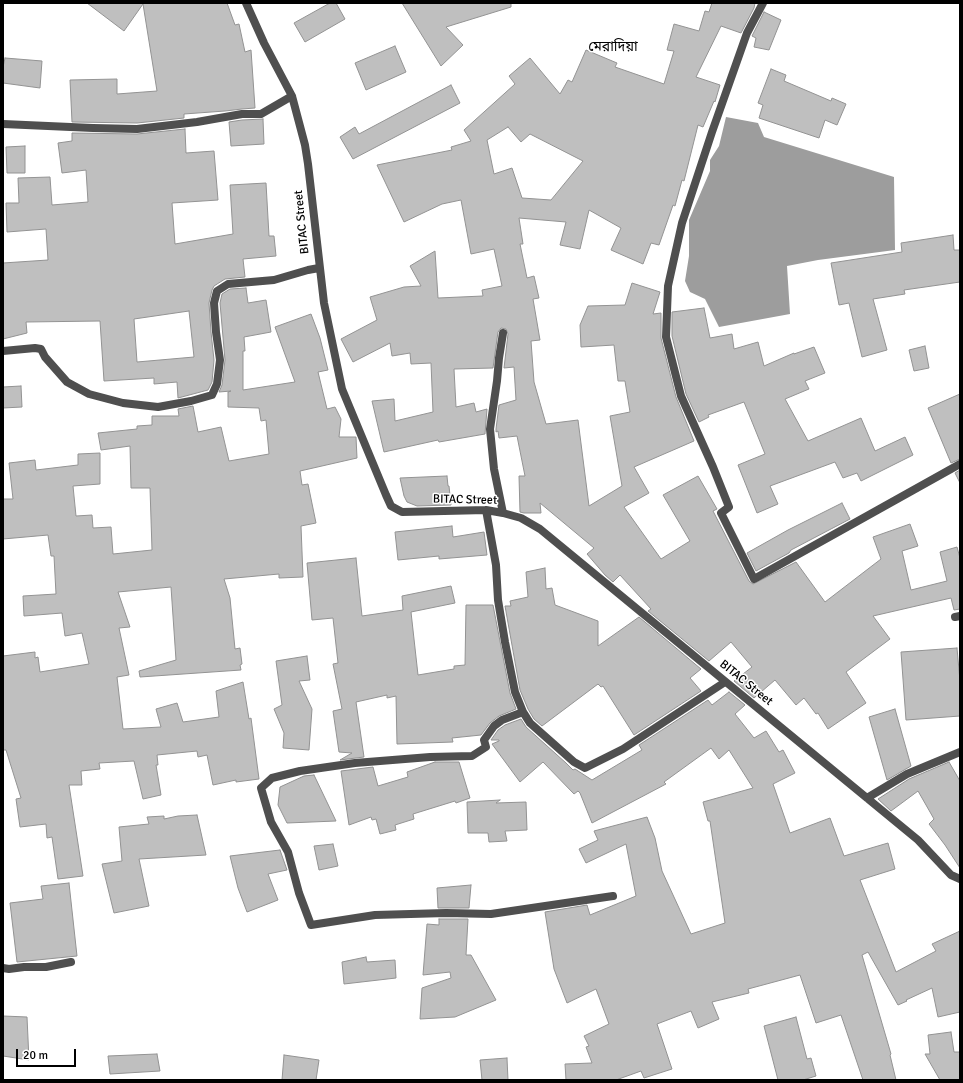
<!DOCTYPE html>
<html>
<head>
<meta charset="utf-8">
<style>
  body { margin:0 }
  #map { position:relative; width:963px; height:1083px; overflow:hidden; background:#fff; font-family:Signika,sans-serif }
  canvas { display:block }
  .frame { position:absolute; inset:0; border:4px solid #000; pointer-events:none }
  .scale { position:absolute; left:16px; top:1049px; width:60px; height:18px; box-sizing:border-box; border:2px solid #000; border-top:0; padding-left:5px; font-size:12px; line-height:14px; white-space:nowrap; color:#000; -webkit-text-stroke:3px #fff; paint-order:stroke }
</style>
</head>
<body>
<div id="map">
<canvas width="963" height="1083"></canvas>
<div class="frame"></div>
<div class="scale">20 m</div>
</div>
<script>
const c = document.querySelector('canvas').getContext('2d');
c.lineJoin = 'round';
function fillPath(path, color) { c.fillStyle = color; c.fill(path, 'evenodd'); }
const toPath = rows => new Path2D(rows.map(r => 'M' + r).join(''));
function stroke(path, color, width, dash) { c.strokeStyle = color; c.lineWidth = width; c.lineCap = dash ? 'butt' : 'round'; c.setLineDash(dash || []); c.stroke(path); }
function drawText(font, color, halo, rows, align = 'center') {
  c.font = font + ' Signika,"Noto Sans Bengali",sans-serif'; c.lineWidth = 3; c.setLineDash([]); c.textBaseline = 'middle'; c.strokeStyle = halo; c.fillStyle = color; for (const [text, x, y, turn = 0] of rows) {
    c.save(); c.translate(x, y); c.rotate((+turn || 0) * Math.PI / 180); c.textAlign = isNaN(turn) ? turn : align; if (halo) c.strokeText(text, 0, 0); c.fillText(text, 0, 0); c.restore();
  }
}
fillPath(toPath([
  [726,117,758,123,764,137,894,177,895,250,818,260,787,266,790,314,719,327,705,299,690,292,685,281,689,256,689,220,710,171,710,160,719,146]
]), '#9d9d9d');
const building = toPath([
  [87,3,227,3,235,25,239,24,245,52,251,50,255,108,242,109,225,111,184,114,184,118,137,123,72,122,70,80,117,79,117,94,157,91,143,4,124,31,87,3],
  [330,3,336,3,345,19,305,42,294,23,330,3],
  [402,3,511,3,511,7,446,27,463,45,441,66,402,3],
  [712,3,755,3,754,8,741,33,721,26,696,77,720,85,715,102,714,101,703,127,698,125,684,181,682,180,675,206,673,205,659,245,651,243,643,264,611,250,621,228,589,210,580,249,560,245,566,222,519,218,523,244,520,244,527,278,534,276,539,298,533,299,540,340,531,341,534,382,546,424,578,420,589,506,622,486,610,416,630,412,625,381,618,381,614,345,581,347,580,325,588,306,625,305,632,283,660,292,653,314,661,313,661,338,676,397,694,441,634,467,649,493,624,507,661,559,690,541,663,495,698,476,717,509,713,511,749,581,753,584,796,562,825,602,881,559,873,537,910,524,918,546,902,551,911,590,947,581,940,552,957,547,960,558,960,609,954,610,951,598,873,616,890,639,846,672,866,703,828,729,818,713,816,714,804,698,796,705,775,680,754,698,734,681,752,667,731,642,709,661,648,611,651,609,620,575,613,582,605,575,587,554,594,548,540,503,541,513,524,513,520,512,519,476,525,476,517,436,499,438,498,431,496,432,496,429,499,405,516,400,514,367,504,368,508,334,506,329,501,328,498,332,493,368,454,369,456,407,474,403,476,412,487,409,485,434,439,442,438,440,384,452,372,401,394,399,395,421,433,412,431,363,411,364,410,353,392,356,390,343,353,362,341,339,377,320,370,297,404,287,421,286,410,266,435,251,438,298,483,296,482,290,502,286,494,249,471,254,461,200,442,204,404,222,377,165,452,150,451,147,471,141,464,130,515,84,509,76,530,58,560,94,568,80,572,82,586,50,617,63,615,67,664,84,674,51,667,50,674,24,699,31,705,11,709,12,712,3],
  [508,127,521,142,530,134,583,161,551,200,522,198,512,168,494,174,487,140,508,127],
  [764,12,781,20,769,50,754,47,756,38,752,36,764,12],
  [395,46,406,72,366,90,355,63,395,46],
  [5,58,42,61,40,88,3,83,3,67,5,58],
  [771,69,786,75,784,81,831,101,832,98,846,104,837,125,825,120,819,138,759,118,763,105,758,103,771,69],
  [451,85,460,103,353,159,340,137,355,127,359,134,451,85],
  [263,119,264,144,231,146,229,122,242,120,263,119],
  [185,129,186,153,214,151,218,200,172,203,175,244,233,234,230,185,266,183,269,236,274,236,276,256,243,259,245,277,225,279,214,286,212,290,209,303,211,332,214,360,212,382,208,390,178,398,177,382,154,384,154,378,104,381,100,321,26,322,27,333,3,339,3,263,48,260,46,229,7,232,6,203,19,203,18,178,50,177,52,205,88,202,86,170,62,173,58,143,72,141,72,133,137,134,185,129],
  [189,311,194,357,137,362,134,319,189,311],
  [25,146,25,173,7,173,6,147,25,146],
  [953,235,954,250,960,250,960,282,904,290,905,294,873,299,887,350,862,357,849,303,839,305,831,263,902,252,901,243,953,235],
  [246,288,248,303,266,300,271,332,244,337,245,351,243,351,243,390,295,382,275,327,311,314,320,338,328,370,318,372,327,409,335,407,341,419,339,437,356,437,357,458,300,471,302,485,308,484,316,523,301,526,303,577,279,578,279,574,224,579,230,598,235,649,240,648,242,664,240,665,241,670,140,677,139,671,176,660,171,587,118,592,130,627,119,628,129,675,117,677,123,729,161,727,156,709,177,703,183,722,219,717,216,691,243,682,249,719,251,718,259,779,236,782,236,780,213,785,207,755,198,757,197,751,157,755,158,765,156,765,161,795,143,799,134,761,99,763,100,769,81,771,82,785,69,785,83,876,58,879,52,837,47,838,46,824,20,827,16,799,21,798,6,750,3,750,3,656,35,652,35,658,38,657,40,672,89,664,82,633,65,636,62,613,24,616,23,596,56,594,54,556,51,556,48,535,3,539,3,499,13,499,9,463,35,460,36,470,78,465,78,454,100,453,100,484,73,486,76,516,92,515,93,528,111,527,113,554,152,550,150,488,131,488,130,446,101,450,98,433,137,429,137,426,152,425,152,416,179,416,178,409,193,406,198,432,221,427,229,461,269,454,266,420,261,421,259,408,228,407,228,392,231,391,219,392,222,385,225,360,220,303,222,294,230,289,246,288],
  [704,308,710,338,732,334,734,349,758,342,764,366,794,353,794,354,814,347,825,373,805,381,809,389,785,399,808,441,861,418,875,451,905,437,913,455,861,481,857,473,843,478,835,462,770,486,778,504,757,513,738,465,765,454,744,402,708,415,709,417,699,422,686,394,672,336,672,312,704,308],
  [925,346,929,368,914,371,909,350,925,346],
  [21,386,22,407,3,408,3,387,21,386],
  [960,394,960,459,951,463,928,408,960,394],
  [960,470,960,483,955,473,960,470],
  [447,476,448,486,449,486,451,505,417,506,407,502,404,496,400,478,447,476],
  [842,503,850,519,791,550,789,553,756,571,747,553,788,530,842,503],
  [452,526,453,537,484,532,487,555,439,559,439,556,398,560,395,532,452,526],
  [356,558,362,616,403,610,402,596,451,586,455,603,411,612,418,675,454,669,454,666,465,665,466,605,493,605,510,693,516,709,499,716,490,723,481,735,452,738,453,742,397,744,396,696,387,698,387,695,356,702,364,757,340,760,352,753,339,752,333,711,342,709,333,664,338,663,333,618,312,620,307,563,356,558],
  [545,568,546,589,552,588,555,605,598,621,598,646,639,617,701,669,690,678,701,691,634,735,603,686,601,687,598,684,542,726,534,719,528,709,520,690,505,606,511,606,510,601,528,597,526,572,545,568],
  [957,648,960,681,960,716,906,720,901,652,957,648],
  [307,656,310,680,299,681,312,709,309,750,283,748,284,733,274,709,282,705,276,661,307,656],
  [729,692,745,705,735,714,754,738,766,731,779,752,783,750,795,773,773,784,790,833,830,818,844,856,888,843,895,869,860,880,896,972,936,951,932,944,960,931,960,1012,938,1017,932,988,906,1000,907,1001,898,1005,868,952,862,955,891,1054,890,1055,896,1080,863,1080,841,1015,816,1023,800,975,748,989,749,993,712,1002,719,1019,698,1028,691,1011,657,1024,672,1069,644,1078,641,1071,616,1080,566,1080,565,1064,592,1063,586,1047,589,1046,584,1036,609,1024,596,989,567,1003,554,969,545,912,587,905,590,915,636,896,626,844,586,863,579,849,598,840,594,831,647,817,655,838,662,871,691,934,725,923,710,821,708,821,703,802,753,788,729,750,719,759,711,748,664,782,666,784,592,823,580,793,578,791,574,794,543,762,520,782,492,744,499,741,499,740,491,740,498,730,505,725,521,719,526,727,566,763,573,770,575,769,592,780,642,750,639,745,708,700,712,705,729,692],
  [895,709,911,766,887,780,869,717,895,709],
  [435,762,459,762,470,798,456,803,455,801,413,814,414,819,395,825,396,830,380,834,376,819,372,820,371,817,349,825,341,771,373,767,378,786,408,777,407,772,435,762],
  [949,762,960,781,960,868,945,845,929,824,934,819,918,791,891,811,878,799,909,779,949,762],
  [314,775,336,821,287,823,278,805,280,787,304,776,314,775],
  [500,800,496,803,526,802,527,830,505,831,507,841,489,842,488,833,468,833,467,802,500,800],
  [197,815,206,855,139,859,149,906,114,913,102,864,122,861,119,827,149,824,147,817,164,816,164,819,178,816,197,815],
  [333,844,338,866,319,870,314,846,333,844],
  [280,850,287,870,268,874,278,900,247,912,238,888,230,856,280,850],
  [69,883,77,956,17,962,10,903,43,899,41,886,69,883],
  [471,885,469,908,438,908,437,888,471,885],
  [439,919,468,919,466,955,471,955,496,1000,455,1017,420,1019,422,988,451,978,450,972,423,975,427,924,439,925,439,919],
  [366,957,367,962,395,960,396,978,344,984,342,962,366,957],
  [3,1016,27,1017,29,1060,3,1056,3,1016],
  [796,1017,807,1059,811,1058,816,1076,803,1080,778,1080,764,1026,796,1017],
  [951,1032,954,1052,960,1052,960,1080,940,1080,925,1054,930,1054,928,1035,951,1032],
  [157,1054,160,1071,110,1074,108,1056,157,1054],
  [284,1055,319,1060,316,1080,282,1080,284,1055],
  [507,1058,508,1080,482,1080,480,1060,507,1058]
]);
fillPath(building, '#bfbfbf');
stroke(building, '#939393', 1);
stroke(toPath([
  [246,3,264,43,292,96,305,145,308,164,324,303,342,389,386,495,391,506,402,512,486,510,503,513,521,518,540,529,918,840,951,875,960,879],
  [763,3,747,33,712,132,682,223,668,286,666,337,681,396,713,467,729,507,721,513,754,579,960,464],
  [3,124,93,128,137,129,197,122,242,114,261,114,292,96],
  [3,351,35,348,41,349,45,357,67,382,89,394,123,403,158,407,191,401,212,395,217,384,220,360,216,332,214,303,217,291,228,284,274,280,308,270,319,268],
  [486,510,496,565,498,600,505,642,515,692,523,712,530,723,574,762,585,768,623,749,725,682],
  [503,513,494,469,490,429,497,381,499,358,503,333],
  [955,617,960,616],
  [523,712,502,720,494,726,484,740,486,747,472,756,430,757,355,763,300,771,272,778,261,788,271,822,288,852,299,893,311,925,375,915,446,913,491,914,613,896],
  [867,798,907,774,960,752],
  [3,968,9,969,24,967,46,967,71,962]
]), '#4f4f4f', 8);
drawText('12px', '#000', '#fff', [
  ["BITAC Street",302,222,-96],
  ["BITAC Street",465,500,1],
  ["BITAC Street",746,683,39]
]);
drawText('14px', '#000', '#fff', [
  ["মেরাদিয়া",613,47]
]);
</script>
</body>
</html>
